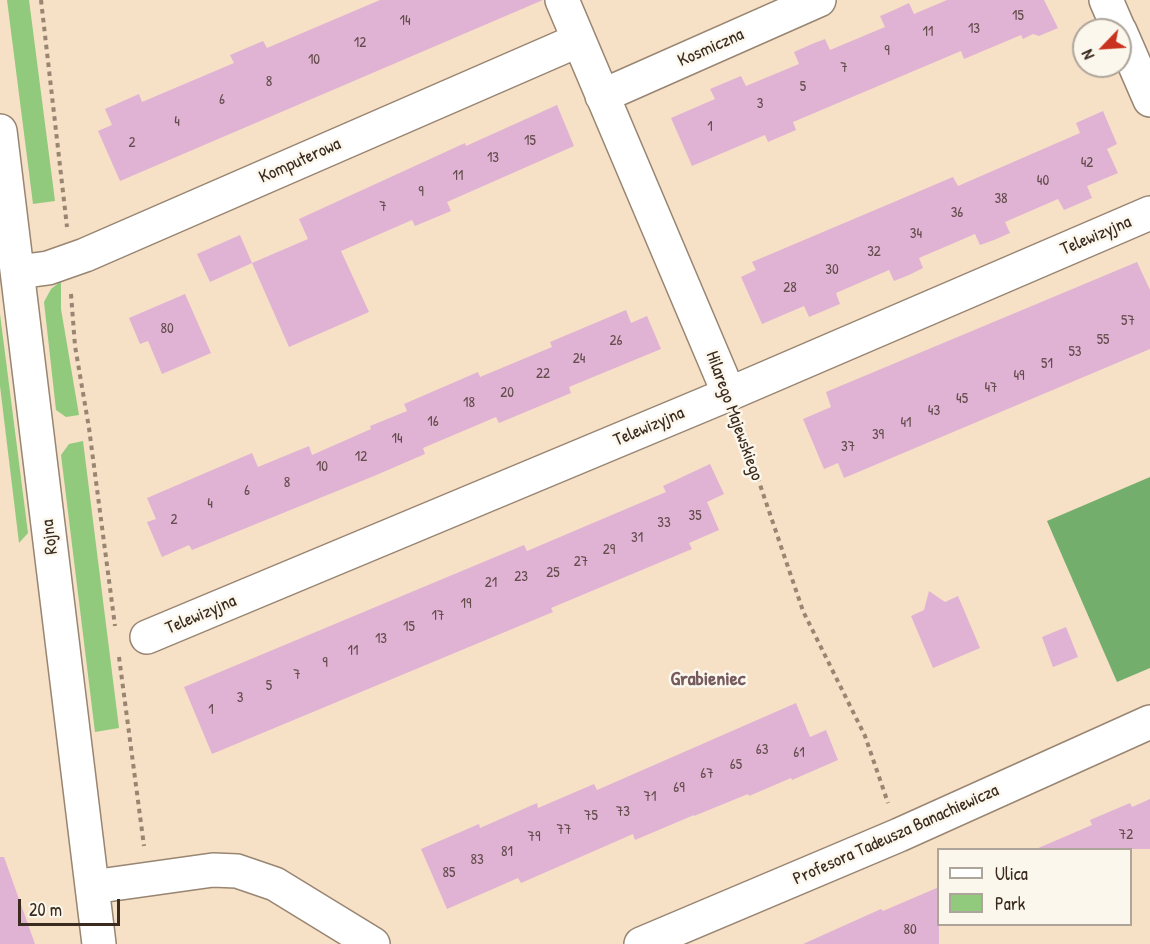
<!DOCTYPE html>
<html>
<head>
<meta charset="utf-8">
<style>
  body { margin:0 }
  #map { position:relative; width:1150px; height:944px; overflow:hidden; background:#f6e0c6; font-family:"Patrick Hand",sans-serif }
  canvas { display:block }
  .legend { position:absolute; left:937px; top:848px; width:195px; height:78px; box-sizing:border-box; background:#fbf7ec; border:2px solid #aea59a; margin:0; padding:8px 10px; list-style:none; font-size:18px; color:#3b2a1e }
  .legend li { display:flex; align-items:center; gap:12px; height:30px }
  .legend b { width:30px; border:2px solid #aea59a }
  .north { position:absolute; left:1072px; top:18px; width:60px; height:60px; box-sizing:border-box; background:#fbf7ec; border:2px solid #aea59a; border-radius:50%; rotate:245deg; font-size:16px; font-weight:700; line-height:24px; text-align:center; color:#3b2a1e }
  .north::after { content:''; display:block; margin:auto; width:21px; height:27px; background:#c8321e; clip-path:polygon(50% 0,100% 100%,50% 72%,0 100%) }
  .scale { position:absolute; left:18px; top:899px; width:102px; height:27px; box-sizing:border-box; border:3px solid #3b2a1e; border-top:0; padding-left:8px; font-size:18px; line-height:21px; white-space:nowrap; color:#3b2a1e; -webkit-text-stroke:4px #fbf7ec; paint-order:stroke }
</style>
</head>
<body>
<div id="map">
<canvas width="1150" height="944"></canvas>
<ul class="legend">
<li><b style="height:8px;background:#fff"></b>Ulica</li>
<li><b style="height:16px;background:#91ca7d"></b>Park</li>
</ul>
<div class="north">N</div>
<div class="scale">20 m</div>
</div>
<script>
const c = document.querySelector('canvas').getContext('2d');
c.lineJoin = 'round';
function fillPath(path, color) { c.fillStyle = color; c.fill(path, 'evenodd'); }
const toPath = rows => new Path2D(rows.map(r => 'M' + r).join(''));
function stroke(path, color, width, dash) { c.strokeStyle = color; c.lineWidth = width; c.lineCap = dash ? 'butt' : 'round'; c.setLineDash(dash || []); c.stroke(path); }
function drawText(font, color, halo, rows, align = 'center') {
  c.font = font + ' "Patrick Hand",sans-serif'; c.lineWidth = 5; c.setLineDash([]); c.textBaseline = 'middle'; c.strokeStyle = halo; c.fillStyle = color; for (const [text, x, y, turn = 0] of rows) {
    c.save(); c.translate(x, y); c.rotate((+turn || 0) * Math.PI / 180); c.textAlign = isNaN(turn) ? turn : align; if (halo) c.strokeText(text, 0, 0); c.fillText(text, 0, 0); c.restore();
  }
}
fillPath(toPath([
  [7,0,29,0,55,201,33,204],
  [61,281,61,309,79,415,66,417,56,410,44,302,51,289],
  [0,314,28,533,19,543,0,386],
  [83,441,119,728,95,732,61,455,69,444]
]), '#91ca7d');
fillPath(toPath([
  [1150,477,1150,668,1117,682,1047,521]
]), '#74ae6c');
fillPath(toPath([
  [380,0,543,0,120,181,98,131,112,125,105,109,139,94,142,102,234,63,230,55,263,41,267,48],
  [947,0,1044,0,1058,28,1039,36,1033,34,1023,39,1021,35,964,59,961,51,793,122,796,130,768,142,765,135,692,166,671,118,715,99,710,89,741,76,746,86,799,64,794,52,812,44,825,39,830,50,885,27,880,16,894,10,909,3,914,14],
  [557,105,574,146,447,202,451,211,415,226,412,220,341,251,369,312,289,347,252,263,308,239,299,219,465,143,466,146],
  [1103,111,1117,144,1107,149,1118,173,1087,186,1092,198,1064,210,1058,199,1005,222,1010,233,994,240,980,245,975,234,919,258,923,268,909,275,894,281,889,270,836,293,840,304,809,317,804,306,762,324,741,277,756,270,752,262,953,177,958,186,1080,133,1076,123],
  [240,235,252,263,210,282,197,254],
  [1137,262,1150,290,1150,349,844,478,838,463,824,469,803,419,831,407,826,392],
  [185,294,211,353,162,374,148,341,140,344,129,318],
  [626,310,631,323,647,316,661,349,569,387,571,393,499,423,496,417,423,448,425,454,374,476,192,550,189,545,162,557,147,522,156,519,147,498,252,453,258,467,309,446,312,455,371,429,370,426,407,411,404,404,478,372,480,377,552,347,550,342],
  [710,464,724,494,707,502,719,530,689,543,692,549,551,608,553,612,212,754,184,687,524,545,527,551,666,492,663,486],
  [929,591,945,602,958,596,980,648,933,668,911,616,924,610],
  [1066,627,1078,657,1053,667,1042,637],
  [796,703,810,737,826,730,838,760,792,780,791,778,749,796,748,794,694,816,694,815,635,840,633,834,521,883,518,878,447,909,421,849,479,824,480,828,537,803,538,808,594,784,597,790],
  [1150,799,1150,849,1036,849,1092,825,1090,820,1130,803,1132,807],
  [0,857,4,857,35,944,0,944],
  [939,887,939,944,803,944,881,909,883,911]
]), '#e0b3d5');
const minor = toPath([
  [562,0,729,394],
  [1106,0,1119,30],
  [1120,31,1150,100],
  [602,96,819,0],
  [0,131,99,944],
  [18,272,48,268,85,255,579,40],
  [147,637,729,394,1150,213],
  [92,887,213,870,237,871,275,884,373,944],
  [641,944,899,835,1150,722]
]);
stroke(minor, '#988572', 36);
stroke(toPath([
  [41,0,67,227],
  [71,294,75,346,89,428,115,626],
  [740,426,803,611,865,736,888,803],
  [119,657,144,846]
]), '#988572', 4, [4.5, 4.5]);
stroke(minor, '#fff', 33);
drawText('15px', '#644c4c', null, [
  ["15",1018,16],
  ["14",405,21],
  ["13",974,29],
  ["11",928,32],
  ["12",360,43],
  ["9",887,51],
  ["10",314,60],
  ["7",844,68],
  ["8",269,82],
  ["5",803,87],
  ["6",222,100],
  ["3",760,104],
  ["4",177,122],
  ["1",710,127],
  ["15",530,141],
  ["2",132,143],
  ["13",493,158],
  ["42",1087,163],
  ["11",458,176],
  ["40",1043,181],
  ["9",421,192],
  ["38",1001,199],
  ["7",383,207],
  ["36",957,213],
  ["34",916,234],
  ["32",874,252],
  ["30",832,270],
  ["28",790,288],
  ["57",1128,321],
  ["80",167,329],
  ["55",1103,340],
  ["26",616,341],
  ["53",1075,352],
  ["24",579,359],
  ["51",1047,364],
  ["22",543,374],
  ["49",1019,376],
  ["47",991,388],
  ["20",507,393],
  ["45",962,399],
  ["18",469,403],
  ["43",934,411],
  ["16",433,422],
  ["41",906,423],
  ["39",878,435],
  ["14",397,439],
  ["37",848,447],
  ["12",361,457],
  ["10",322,467],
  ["8",287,483],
  ["6",247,491],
  ["4",210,504],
  ["35",695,516],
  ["2",174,520],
  ["33",664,523],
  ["31",637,538],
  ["29",609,550],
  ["27",581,562],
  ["25",553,573],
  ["23",521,577],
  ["21",491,583],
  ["19",466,604],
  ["17",438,616],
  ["15",409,627],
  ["13",381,639],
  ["11",353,651],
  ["9",325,663],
  ["7",297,675],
  ["5",269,686],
  ["3",240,698],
  ["1",211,710],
  ["63",762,750],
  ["61",799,753],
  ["65",736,765],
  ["67",707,774],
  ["69",679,788],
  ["71",650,797],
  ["73",623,812],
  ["75",591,816],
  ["77",564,830],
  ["72",1126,835],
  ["79",534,837],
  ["81",507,852],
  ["83",477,860],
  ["85",449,873],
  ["80",910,930]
]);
drawText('18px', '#3b2a1e', '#fbf7ec', [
  ["Kosmiczna",711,48,-24],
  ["Komputerowa",300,161,-24],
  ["Telewizyjna",1096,236,-23],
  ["Hilarego Majewskiego",734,416,70],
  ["Telewizyjna",649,427,-23],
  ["Rojna",50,537,-97],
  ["Telewizyjna",201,615,-23],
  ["Profesora Tadeusza Banachiewicza",896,835,-24]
]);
drawText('bold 20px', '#755a5e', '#fbf7ec', [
  ["Grabieniec",708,680]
]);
</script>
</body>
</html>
